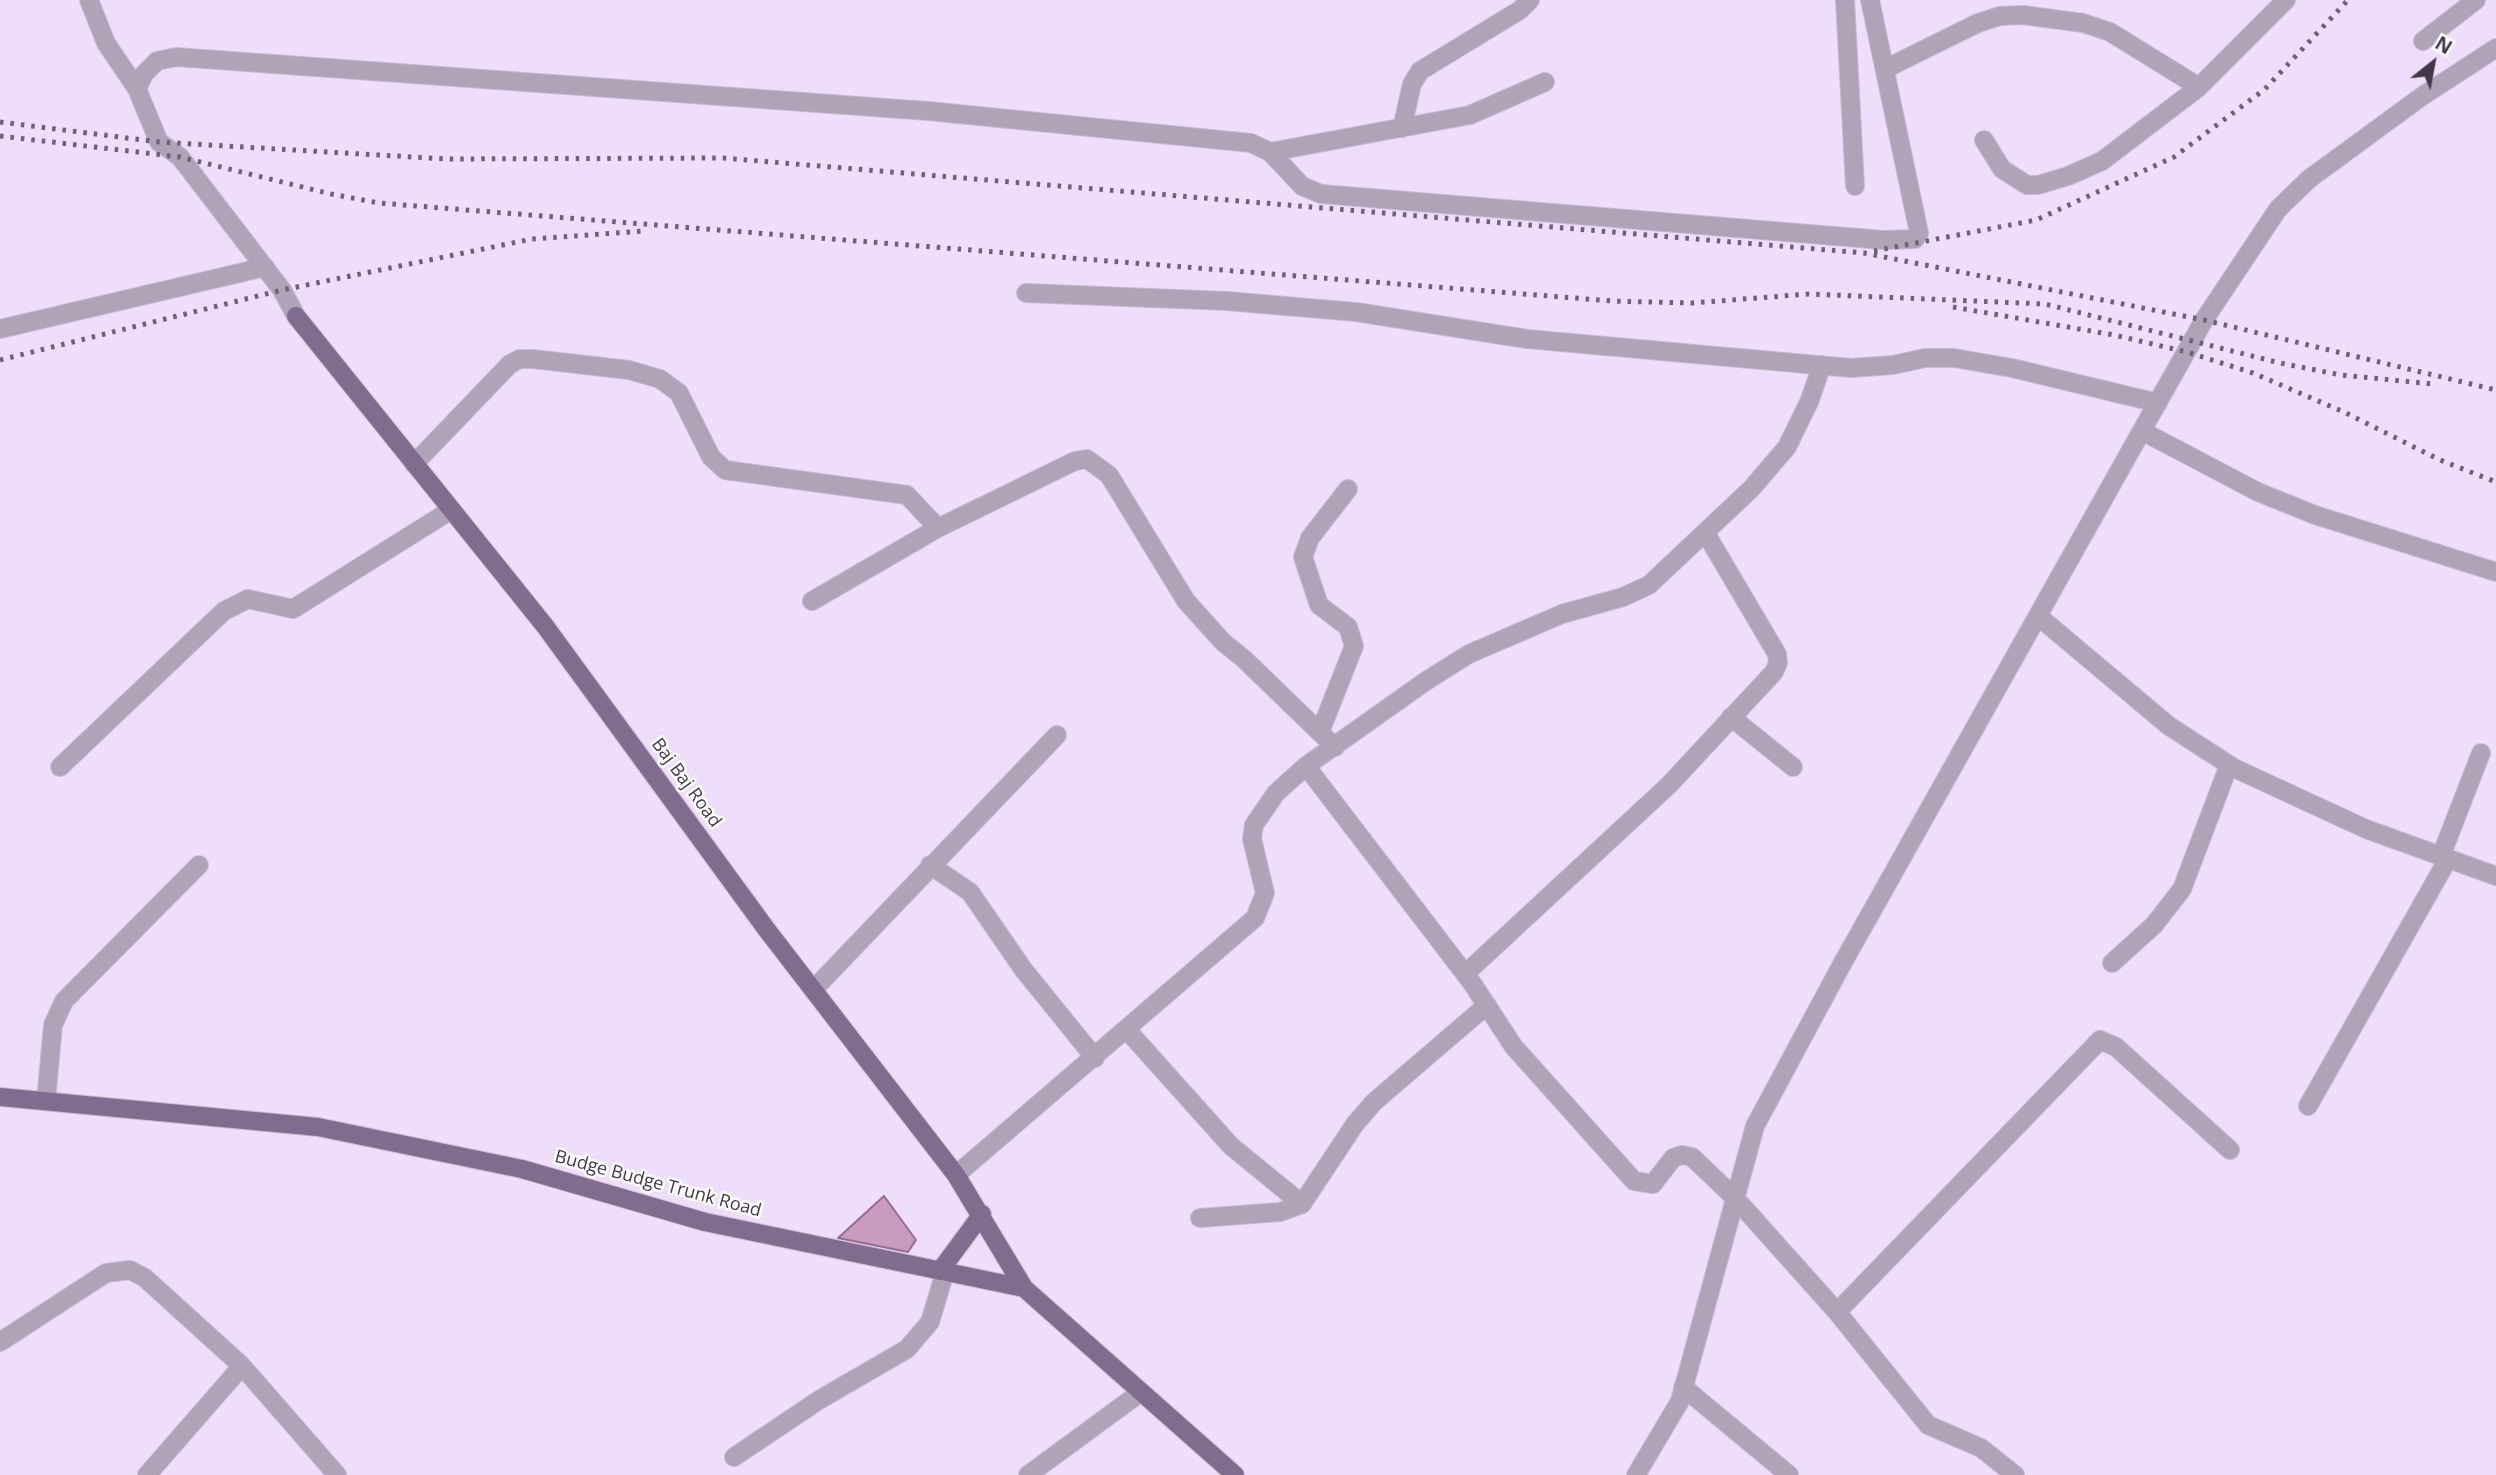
<!DOCTYPE html>
<html>
<head>
<meta charset="utf-8">
<style>
  body { margin:0 }
  #map { position:relative; width:2496px; height:1475px; overflow:hidden; background:#efdefa; font-family:"Open Sans",sans-serif }
  canvas { display:block }
  .north { position:absolute; left:2398px; top:28px; width:70px; height:70px; -webkit-text-stroke:5px #fff; paint-order:stroke; rotate:31deg; font-size:19px; font-weight:700; line-height:28px; text-align:center; color:#433749 }
  .north::after { content:''; display:block; margin:auto; width:24px; height:32px; background:#433749; clip-path:polygon(50% 0,100% 100%,50% 72%,0 100%) }
</style>
</head>
<body>
<div id="map">
<canvas width="2496" height="1475"></canvas>
<div class="north">N</div>
</div>
<script>
const c = document.querySelector('canvas').getContext('2d');
c.lineJoin = 'round';
function fillPath(path, color) { c.fillStyle = color; c.fill(path, 'evenodd'); }
const toPath = rows => new Path2D(rows.map(r => 'M' + r).join(''));
function stroke(path, color, width, dash) { c.strokeStyle = color; c.lineWidth = width; c.lineCap = dash ? 'butt' : 'round'; c.setLineDash(dash || []); c.stroke(path); }
function drawText(font, color, halo, rows, align = 'center') {
  c.font = font + ' "Open Sans",sans-serif'; c.lineWidth = 5; c.setLineDash([]); c.textBaseline = 'middle'; c.strokeStyle = halo; c.fillStyle = color; for (const [text, x, y, turn = 0] of rows) {
    c.save(); c.translate(x, y); c.rotate((+turn || 0) * Math.PI / 180); c.textAlign = isNaN(turn) ? turn : align; if (halo) c.strokeText(text, 0, 0); c.fillText(text, 0, 0); c.restore();
  }
}
const building = toPath([
  [884,1196,916,1240,908,1252,838,1238,884,1196]
]);
fillPath(building, '#c79cbf');
stroke(building, '#956d8e', 2);
const minor = toPath([
  [89,0,106,43,137,89],
  [1845,0,1855,186],
  [2423,41,2476,0],
  [1885,69,1978,23,2000,16,2023,15,2083,23,2110,32,2199,87],
  [1402,128,1412,84,1420,71,1520,10,1530,0],
  [1984,140,2002,169,2027,185,2038,185,2068,176,2102,161,2199,87,2286,0],
  [1270,152,1470,115,1545,82],
  [1026,293,1227,301,1356,312,1527,339,1851,368,1893,365,1925,358,1954,358,2012,368,2158,403],
  [296,316,282,290,180,157,159,142,137,89,144,74,157,61,176,57,928,111,1251,143,1270,152,1302,186,1321,194,1883,240,1915,239,1919,233,1870,0],
  [0,329,265,267],
  [2142,431,2258,492,2315,515,2496,572],
  [414,464,510,364,520,359,533,359,629,370,660,379,679,393,711,457,725,470,907,495,938,528],
  [812,601,938,528,1075,461,1087,459,1109,475,1186,601,1223,642,1244,659,1335,747],
  [2038,616,2169,726,2234,768,2366,829,2496,876],
  [1731,717,1793,767],
  [1320,732,1354,646,1348,627,1319,605,1303,557,1310,538,1348,489],
  [1306,766,1472,983,1514,1047,1634,1181,1653,1184,1673,1158,1682,1155,1692,1157,1735,1198,1837,1312,1928,1425,1981,1448,2015,1475],
  [60,767,224,611,248,599,293,609,451,510],
  [2441,856,2481,753],
  [930,865,970,892,1023,969,1095,1058],
  [2112,963,2154,925,2182,889,2229,765],
  [1465,974,1669,785,1774,672,1778,663,1777,654,1705,532],
  [813,990,1057,735],
  [1127,1030,1231,1146,1302,1204],
  [46,1101,53,1025,64,1001,199,865],
  [2308,1106,2448,859],
  [956,1175,1255,918,1265,893,1252,839,1254,825,1276,793,1306,766,1426,681,1469,654,1562,614,1623,597,1649,585,1751,489,1787,447,1809,402,1822,365],
  [1200,1218,1280,1212,1302,1204,1355,1124,1374,1102,1487,1005],
  [1837,1312,2100,1040,2116,1047,2230,1150],
  [0,1342,106,1273,130,1270,145,1278,242,1366,337,1475],
  [1683,1387,1789,1475],
  [734,1457,819,1400,907,1349,930,1322,945,1272],
  [147,1475,242,1366],
  [1028,1475,1141,1392],
  [1636,1475,1680,1401,1755,1126,1841,966,2204,320,2278,209,2309,179,2421,97,2496,48]
]);
const major = toPath([
  [296,316,545,626,767,930,956,1175,1024,1288],
  [0,1097,318,1127,522,1169,705,1222,1024,1288,1235,1475],
  [940,1271,982,1214]
]);
stroke(minor, '#c9b9d3', 20);
stroke(major, '#c9b9d3', 20);
stroke(minor, '#afa3b7', 18);
stroke(major, '#816b8e', 18);
stroke(toPath([
  [0,122,159,142,446,159,723,158,1864,253,2204,320,2496,390],
  [0,136,180,157,331,194,379,203,1612,301,1692,303,1809,294,2045,304,2280,363,2341,375,2433,384],
  [1874,251,2036,220,2174,157,2265,89,2348,0],
  [1953,307,2114,335,2187,352,2253,373,2344,412,2440,460,2496,482],
  [0,360,282,290,532,239,644,231]
]), '#6e6176', 5, [3.5, 7]);
drawText('18px', '#433749', '#fff', [
  ["Baj Baj Road",686,783,54],
  ["Budge Budge Trunk Road",658,1184,15]
]);
</script>
</body>
</html>
